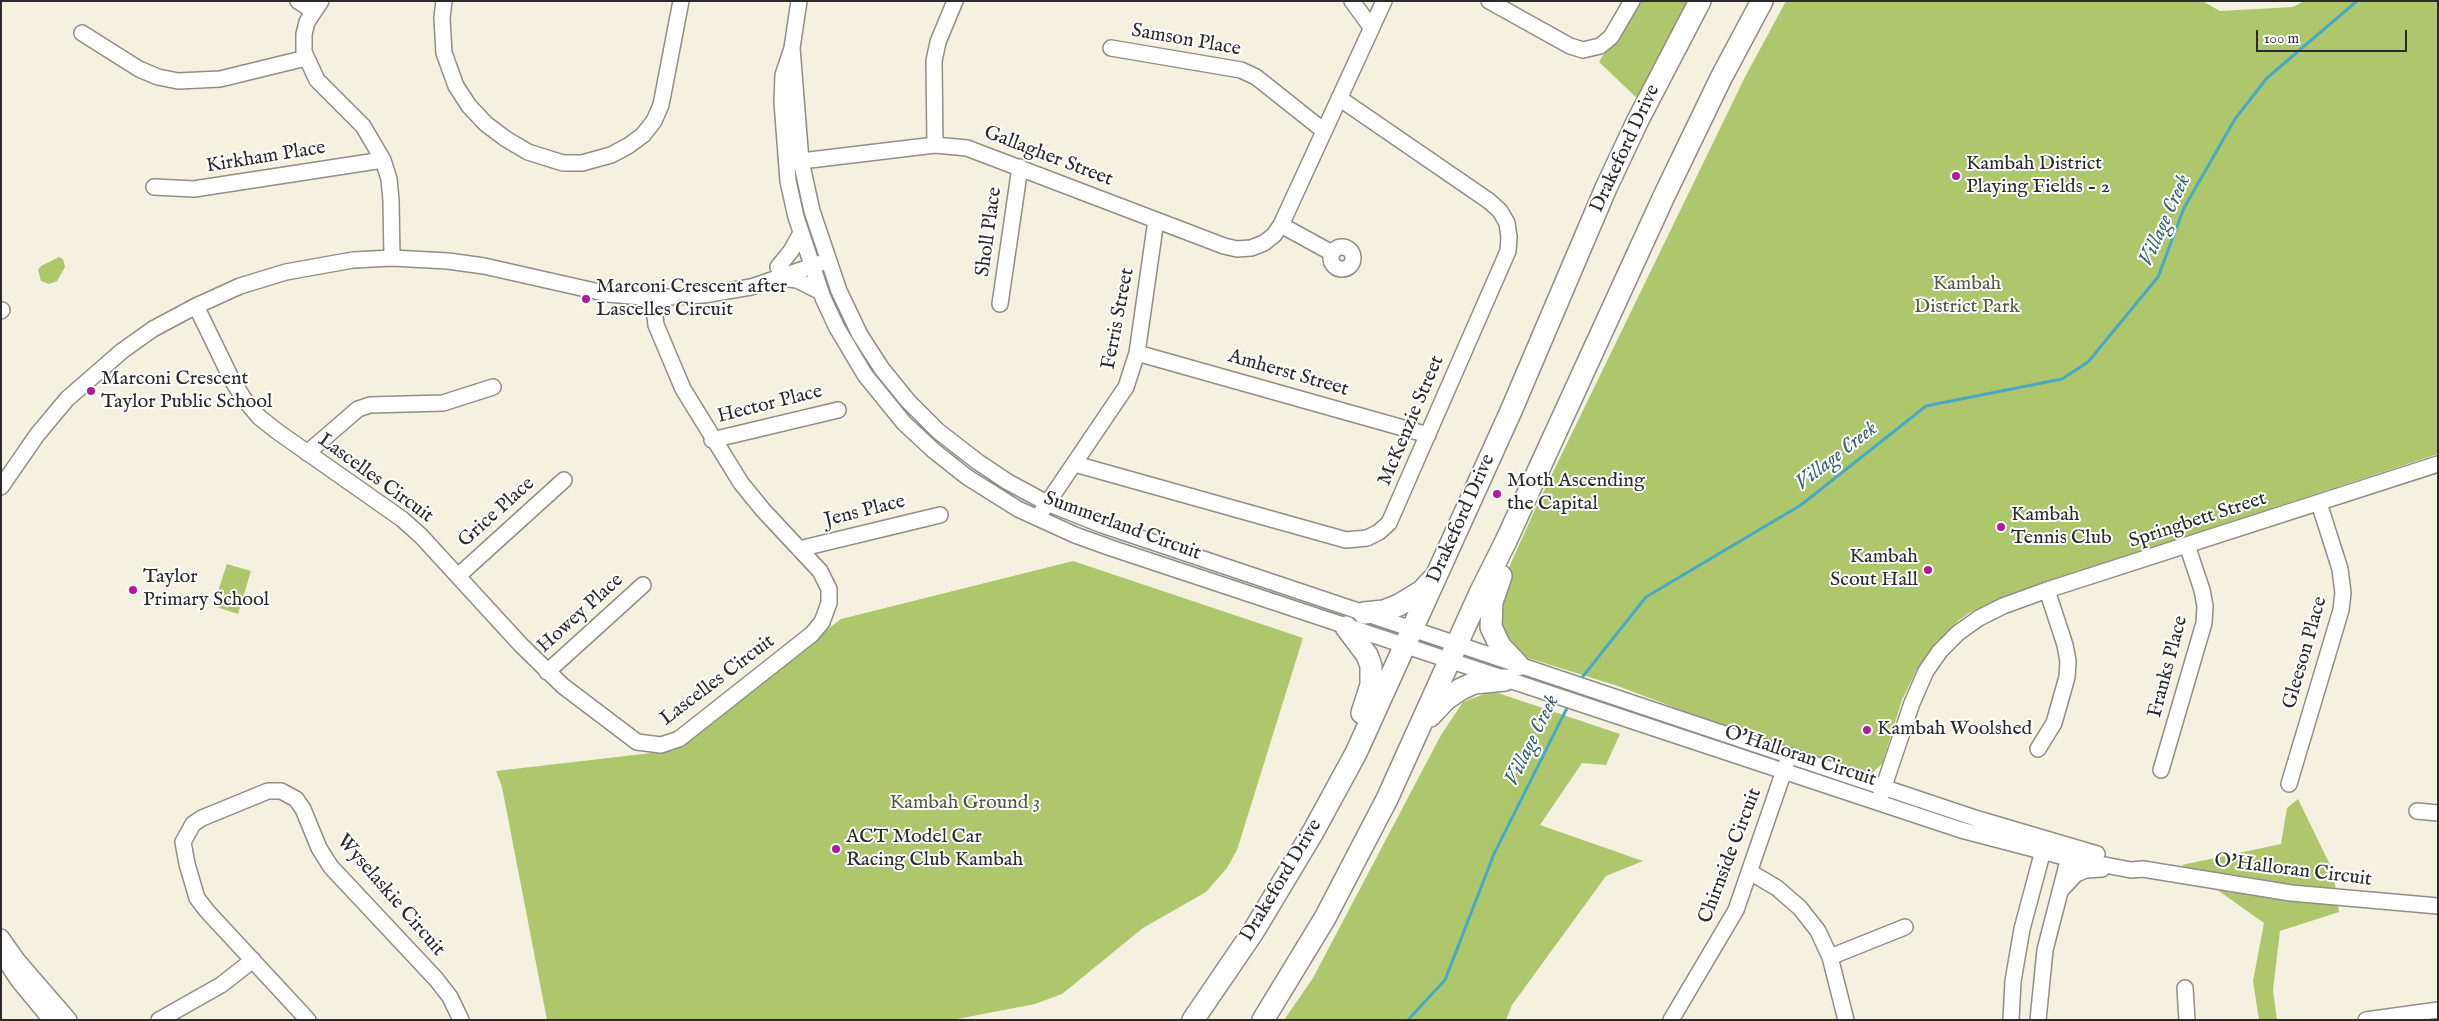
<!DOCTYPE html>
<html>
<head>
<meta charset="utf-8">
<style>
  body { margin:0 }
  #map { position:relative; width:2439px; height:1021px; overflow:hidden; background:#f5f1e1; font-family:"IM FELL English",serif }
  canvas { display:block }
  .frame { position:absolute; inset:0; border:2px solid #2b2b2b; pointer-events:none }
  .scale { position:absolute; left:2256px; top:30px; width:151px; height:22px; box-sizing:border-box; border:2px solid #2b2b2b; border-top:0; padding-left:6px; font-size:15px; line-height:18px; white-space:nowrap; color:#2b2b2b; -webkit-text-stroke:4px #fff; paint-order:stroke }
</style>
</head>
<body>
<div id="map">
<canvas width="2439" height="1021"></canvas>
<div class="frame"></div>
<div class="scale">100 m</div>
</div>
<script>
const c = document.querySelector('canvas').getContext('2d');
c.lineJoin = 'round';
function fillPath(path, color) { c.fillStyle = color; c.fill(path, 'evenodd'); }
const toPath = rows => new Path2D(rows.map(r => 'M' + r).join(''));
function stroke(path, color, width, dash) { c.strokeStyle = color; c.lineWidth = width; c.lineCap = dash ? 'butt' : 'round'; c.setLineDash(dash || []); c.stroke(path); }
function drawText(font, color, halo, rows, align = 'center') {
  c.font = font + ' "IM FELL English",serif'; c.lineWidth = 4; c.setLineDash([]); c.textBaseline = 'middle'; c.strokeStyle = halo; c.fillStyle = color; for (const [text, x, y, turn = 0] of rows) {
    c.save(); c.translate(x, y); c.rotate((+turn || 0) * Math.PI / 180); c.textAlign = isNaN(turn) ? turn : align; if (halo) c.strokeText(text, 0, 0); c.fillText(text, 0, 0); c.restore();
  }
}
fillPath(toPath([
  [1634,1,1692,1,1640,101,1599,62],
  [1786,1,2202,1,2220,11,2293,7,2304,1,2438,1,2438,454,2007,595,1969,613,1958,621,1937,642,1917,669,1902,700,1882,764,1871,774,1868,774,1733,730,1618,686,1528,658,1519,653,1497,627,1505,576,1538,503,1745,77],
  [59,257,63,259,65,267,57,281,49,284,41,281,38,270,41,266],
  [1073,561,1303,638,1237,850,1227,868,1206,892,1143,928,1062,994,1035,1004,952,1020,547,1020,502,787,496,771,669,751,841,619],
  [227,564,251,571,238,614,213,606],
  [1492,691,1620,734,1606,765,1582,763,1540,825,1643,861,1606,876,1512,1005,1506,1020,1284,1020,1313,978,1441,735,1463,702],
  [2298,799,2333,871,2339,912,2280,931,2273,990,2277,1020,2259,1020,2253,981,2264,923,2182,865,2281,844,2287,808]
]), '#aec76c');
stroke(toPath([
  [1580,680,1646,597,1801,505,1926,406,2062,379,2088,362,2158,277,2184,208,2235,119,2267,78,2357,1],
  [1408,1020,1445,980,1494,854,1569,704]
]), '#47a9c6', 3);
const minor = toPath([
  [298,1,313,11],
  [321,1,307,22,304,34,304,52,317,80,363,126,383,160,389,179,391,200,392,258],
  [444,1,442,18,444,53,456,86,469,106,486,124,506,139,528,152,563,163,582,163,611,155,628,146,643,135,654,121,661,105,681,1],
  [799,1,792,48,801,161,812,211,839,291,860,335,882,369,908,401,938,431,978,462,1008,482,1047,503,1102,525,1978,819,2097,854],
  [1352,1,1371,27],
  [1489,1,1570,46,1583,50,1600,46,1611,37,1632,1],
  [82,33,139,69,158,77,178,81,220,79,306,58],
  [792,48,783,75,782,102,788,181,796,217,823,298,837,328,865,375,904,423,933,450,967,477,1018,509,1075,535,1111,548,1961,830,2068,858,2131,870,2143,869,2291,893,2438,906],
  [1111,48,1241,70,1256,77,1324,131],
  [935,145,934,61,938,42,955,1],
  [793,162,935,145,967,148,1224,246,1237,249,1251,248,1264,243,1274,235,1281,225,1384,1],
  [154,187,194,189,383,160],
  [1281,225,1332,253],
  '1331 258a11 11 0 1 1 22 0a11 11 0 1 1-22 0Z',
  [778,267,791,251,801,233],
  [781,278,797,280,821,292],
  [1000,304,1020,167],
  [196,306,232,380,244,399,259,417,278,432,402,519,421,536,521,645,563,686,637,742,661,745,679,739,812,634,822,622,829,603,829,589,820,571,763,510,741,483,683,389,656,325,653,298],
  [1,311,2,310],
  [1137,353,1428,435],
  [712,440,838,410],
  [307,453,358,409,370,405,443,403,493,387],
  [1075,464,1346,540,1367,538,1379,532,1389,523,1508,251,1509,237,1507,223,1500,211,1489,201,1339,98],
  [1,487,37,435,67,399,122,351,153,329,196,306,240,286,286,272,353,260,392,258,448,261,484,266,608,294,653,298,703,295,751,287,821,263],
  [1042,511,1126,387,1137,353,1156,220],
  [799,549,940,515],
  [458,576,564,480],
  [547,672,643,585],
  [2038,749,2054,723,2067,677,2068,661,2065,645,2047,590],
  [2161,770,2204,623,2205,606,2202,590,2187,545],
  [2289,784,2341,610,2343,593,2340,569,2319,503],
  [1881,795,1912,703,1926,671,1940,651,1958,633,1979,618,2003,606,2047,590,2438,464],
  [2417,811,2438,813],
  [1750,872,1777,888,1800,908,1818,931,1830,957,1846,1020],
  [2062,889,2076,874,2086,870,2102,869],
  [1,937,18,961,69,1020],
  [1,954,18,980,51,1020],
  [1830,957,1905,927],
  [2185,988,2187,1020],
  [159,1020,221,985,253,960],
  [308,1020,207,911,197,898,187,864,183,842,193,824,202,818,268,791,281,791,296,799,303,809,319,848,331,867,436,979,450,997,461,1020],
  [1671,1020,1736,910,1786,765],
  [2011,1020,2013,981,2022,929,2045,843],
  [2038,1020,2045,950,2071,849],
  [2366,1020,2438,1010]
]);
const highway = toPath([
  [1501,576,1492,602,1491,627,1500,646,1518,665],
  [1364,613,1384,611,1399,605,1422,591,1431,581],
  [1346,627,1367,655,1371,666,1371,685,1362,713],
  [1430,716,1446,699,1461,689,1474,683,1505,680],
  [1193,1020,1253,932,1313,832,1356,753,1511,411,1606,188,1637,122,1700,1],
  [1263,1020,1325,918,1387,799,1480,593,1506,541,1665,194,1721,78,1762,1]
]);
stroke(minor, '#908e86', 18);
stroke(highway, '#908e86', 24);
stroke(minor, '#fff', 15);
stroke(highway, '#fff', 21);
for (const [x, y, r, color] of [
  [1956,176,5,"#b5179e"],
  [586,299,5,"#b5179e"],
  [91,391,5,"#b5179e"],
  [1497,494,5,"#b5179e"],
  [2001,527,5,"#b5179e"],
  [1928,570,5,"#b5179e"],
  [133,590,5,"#b5179e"],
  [1867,730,5,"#b5179e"],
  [836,849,5,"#b5179e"]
]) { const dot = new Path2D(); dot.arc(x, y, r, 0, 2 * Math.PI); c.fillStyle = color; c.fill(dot); stroke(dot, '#fff', 2); }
drawText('20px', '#2b2b2b', '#fff', [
  ["Samson Place",1186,41,10],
  ["Drakeford Drive",1626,149,-65],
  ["Gallagher Street",1048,157,21],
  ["Kirkham Place",266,158,-9],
  ["Sholl Place",990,232,-82],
  ["Ferris Street",1119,319,-79],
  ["Amherst Street",1288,374,16],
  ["Hector Place",770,405,-14],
  ["McKenzie Street",1412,421,-67],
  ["Lascelles Circuit",375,479,36],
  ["Jens Place",865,512,-14],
  ["Grice Place",497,513,-42],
  ["Drakeford Drive",1462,519,-66],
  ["Springbett Street",2198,521,-18],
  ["Summerland Circuit",1122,527,20],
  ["Howey Place",581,614,-42],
  ["Gleeson Place",2306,653,-74],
  ["Franks Place",2169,667,-75],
  ["Lascelles Circuit",718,681,-37],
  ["O'Halloran Circuit",1800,757,18],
  ["Chirnside Circuit",1731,856,-69],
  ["O'Halloran Circuit",2293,871,7],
  ["Drakeford Drive",1282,881,-59],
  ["Wyselaskie Circuit",390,896,49]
]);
drawText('20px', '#2b2b2b', '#fff', [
  ["Kambah District",1966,165],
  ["Playing Fields - 2",1966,188],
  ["Marconi Crescent after",596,288],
  ["Lascelles Circuit",596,311],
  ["Marconi Crescent",101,380],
  ["Taylor Public School",101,403],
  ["Moth Ascending",1507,482],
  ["the Capital",1507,505],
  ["Kambah",2011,516],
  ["Tennis Club",2011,539],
  ["Kambah",1918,558,"right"],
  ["Scout Hall",1918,581,"right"],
  ["Taylor",143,578],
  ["Primary School",143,601],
  ["Kambah Woolshed",1877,730],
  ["ACT Model Car",846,838],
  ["Racing Club Kambah",846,861]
], 'left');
drawText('20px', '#525a3e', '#fff', [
  ["Kambah",1967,285],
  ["District Park",1967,308],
  ["Kambah Ground 3",965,804]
]);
drawText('italic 21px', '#386471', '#fff', [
  ["Village Creek",2166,221,-66],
  ["Village Creek",1837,457,-38],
  ["Village Creek",1533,741,-64]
]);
</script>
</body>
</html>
